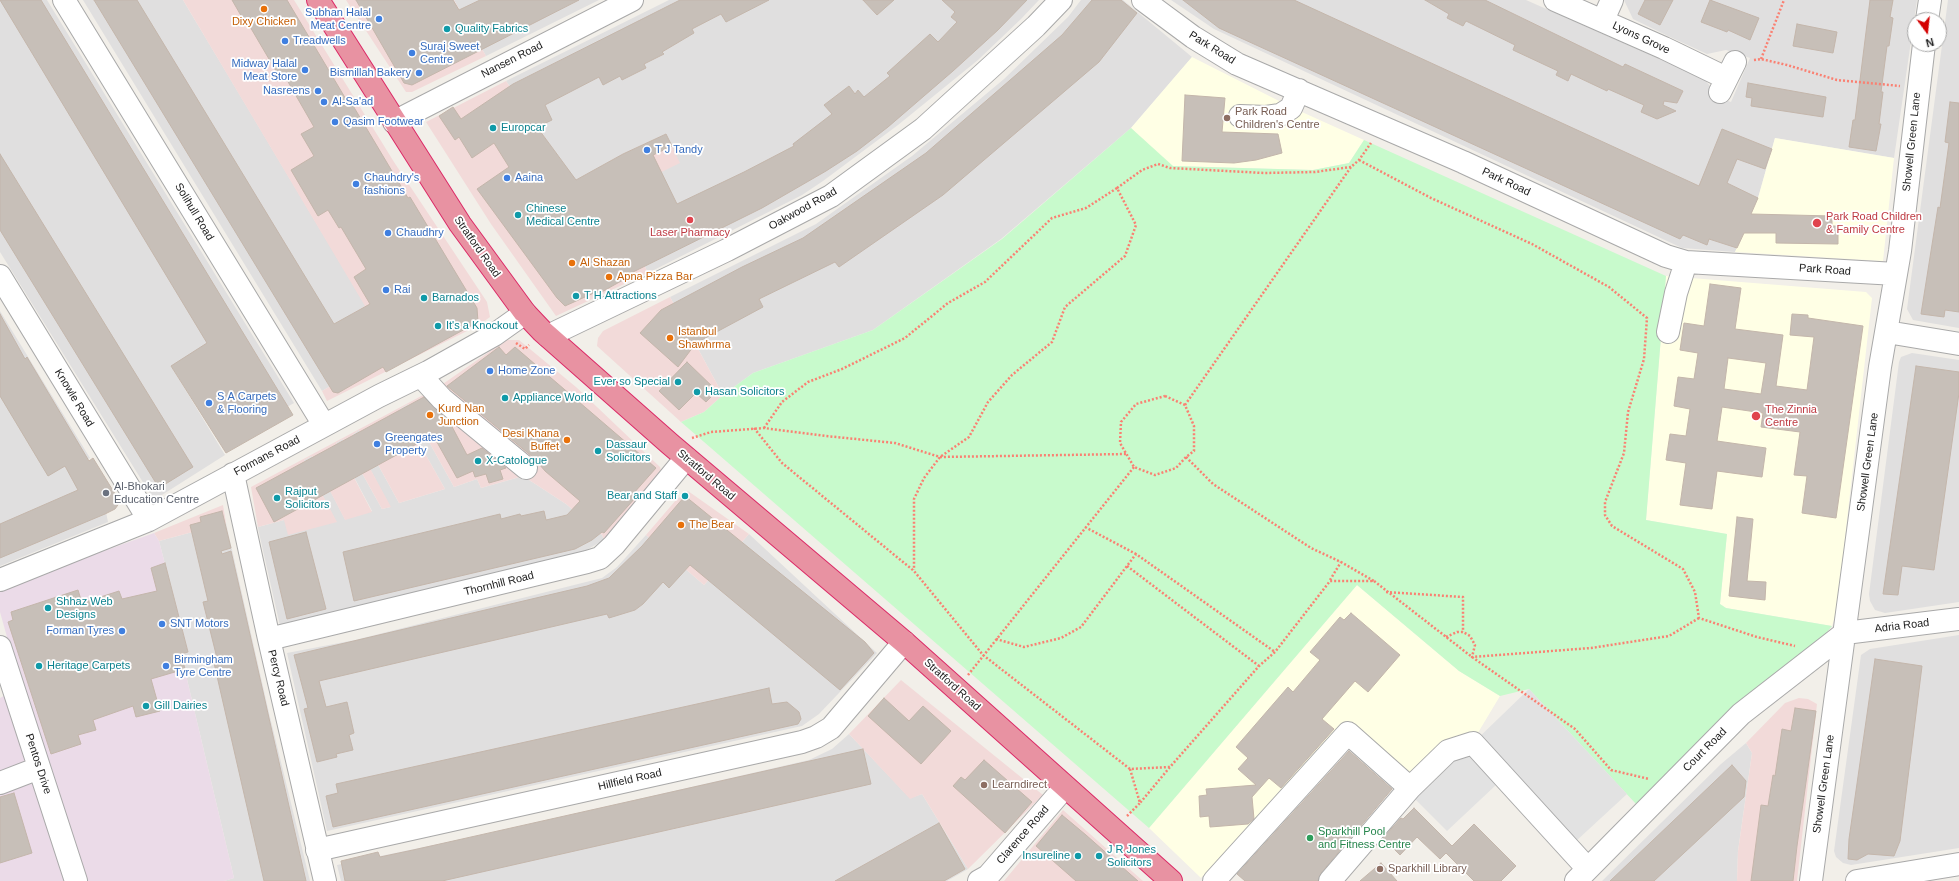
<!DOCTYPE html>
<html>
<head>
<meta charset="utf-8">
<style>
  body { margin:0 }
  #map { position:relative; width:1959px; height:881px; overflow:hidden; background:#f2efe9; font-family:Arial,sans-serif }
  canvas { display:block }
  .north { position:absolute; left:1907px; top:12px; width:40px; height:40px; box-sizing:border-box; background:#fff; border:1px solid #a7a7a7; border-radius:50%; rotate:165deg; font-size:11px; font-weight:700; line-height:16px; text-align:center; color:#222 }
  .north::after { content:''; display:block; margin:auto; width:14px; height:18px; background:#d40000; clip-path:polygon(50% 0,100% 100%,50% 72%,0 100%) }
</style>
</head>
<body>
<div id="map">
<canvas width="1959" height="881"></canvas>
<div class="north">N</div>
</div>
<script>
const c = document.querySelector('canvas').getContext('2d');
c.lineJoin = 'round';
function fillPath(path, color) { c.fillStyle = color; c.fill(path, 'evenodd'); }
const toPath = rows => new Path2D(rows.map(r => 'M' + r).join(''));
function stroke(path, color, width, dash) { c.strokeStyle = color; c.lineWidth = width; c.lineCap = dash ? 'butt' : 'round'; c.setLineDash(dash || []); c.stroke(path); }
function drawText(font, color, halo, rows, align = 'center') {
  c.font = font + ' Arial,sans-serif'; c.lineWidth = 3.5; c.setLineDash([]); c.textBaseline = 'middle'; c.strokeStyle = halo; c.fillStyle = color; for (const [text, x, y, turn = 0] of rows) {
    c.save(); c.translate(x, y); c.rotate((+turn || 0) * Math.PI / 180); c.textAlign = isNaN(turn) ? turn : align; if (halo) c.strokeText(text, 0, 0); c.fillText(text, 0, 0); c.restore();
  }
}
fillPath(toPath([
  [0,0,47,0,294,403,242,433,171,366,225,455,154,500,0,252],
  [83,0,183,0,366,306,352,314,378,359,322,391],
  [454,0,599,0,486,56],
  [669,0,1039,0,1021,19,978,60,898,125,823,181,802,195,648,273,626,226,666,134,623,154,575,181,506,81],
  [1081,0,1123,0,1192,57,1131,128,1001,239,873,330,753,373,723,395,670,297,816,224,912,156,1004,79,1068,17],
  [1171,0,1526,0,1703,78,1711,87,1711,95,1731,102,1750,58,1726,50,1707,54,1668,36,1633,19,1624,0,1917,0,1894,158,1775,138,1758,198,1735,252,1682,248,1214,29],
  [1948,0,1959,0,1959,328,1913,320,1907,309],
  [0,311,90,458,82,463,106,512,108,522,0,566],
  [1912,353,1959,360,1959,602,1885,613,1875,610,1870,601,1869,594,1899,362,1901,357],
  [408,404,454,487,477,479,481,488,523,476,566,504,602,535,604,540,581,553,280,626,255,515,258,527,284,520,336,522,304,460,312,456,345,519,372,511,336,443,343,439,382,509,390,507,352,435,359,430,399,503,445,489,400,409],
  [226,523,269,713,310,881,224,881,234,878,181,654,188,652,159,541],
  [749,534,877,653,819,714,802,726,327,831,287,653,355,640,602,578,617,567,646,535,704,585],
  [1959,635,1959,848,1851,865,1843,863,1836,857,1834,851,1861,655,1870,649],
  [849,734,910,798,922,794,968,869,947,881,341,881,337,865,477,836,809,760,832,749],
  [1746,743,1752,753,1738,851,1737,881,1602,881,1721,764]
]), '#e0dfdf');
fillPath(toPath([
  [183,0,294,0,394,162,487,302,490,317,479,325,327,401,322,391,378,359,352,314,365,306],
  [346,0,454,0,486,56,412,92,406,92],
  [506,81,575,181,623,154,666,134,680,163,643,181,626,226,648,273,556,316,491,224,426,122],
  [670,297,723,395,704,412,681,422,597,346,598,338,603,331],
  [506,340,519,340,576,387,660,467,661,470,604,540,602,535,566,504,523,476,481,488,477,479,454,487,408,404,400,409,445,489,399,503,359,430,352,435,391,507,382,509,343,439,336,443,372,512,345,520,312,456,304,460,337,522,288,535,284,520,258,527,251,487,440,386],
  [688,491,749,534,704,585,646,535,676,500],
  [223,505,226,523,159,541,154,533],
  [901,680,1043,795,968,869,922,794,910,799,849,734],
  [1799,698,1808,699,1817,704,1797,881,1737,881,1738,851,1752,753,1746,743,1785,703],
  [1063,810,1143,881,1004,881]
]), '#f2dad9');
fillPath(toPath([
  [154,533,159,541,188,652,181,654,234,878,224,881,0,881,0,698,21,687,0,612,0,588]
]), '#ebdbe8');
fillPath(toPath([
  [1192,57,1293,108,1364,140,1349,163,1313,170,1172,166,1131,128],
  [1775,138,1894,158,1883,261,1735,252,1758,198],
  [1666,276,1866,292,1872,298,1837,609,1832,626,1726,608,1720,604,1727,534,1646,520],
  [1357,585,1459,671,1500,696,1476,736,1446,739,1411,777,1346,721,1201,878,1149,828]
]), '#ffffe5');
fillPath(toPath([
  [1131,128,1173,166,1313,170,1349,163,1364,140,1666,276,1646,520,1727,534,1720,604,1726,608,1832,626,1822,638,1736,713,1636,804,1529,689,1500,696,1459,671,1357,585,1149,828,681,422,704,412,723,395,753,373,873,330,1002,239]
]), '#c8facc');
fillPath(toPath([
  [1529,689,1627,794,1562,854,1496,785,1447,831,1415,799]
]), '#e2e2e2');
const building = toPath([
  [0,0,41,0,293,415,226,453,171,366,207,343,0,0],
  [94,0,137,0,334,324,370,304,354,277,366,269,341,227,339,228,328,210,318,216,291,170,314,156,301,134,314,127,283,73,279,76,249,25,247,26,232,0,287,0,350,106,352,104,408,198,410,197,477,308,478,322,386,372,383,367,338,393,333,392,94,0],
  [356,0,453,0,459,10,480,0,579,0,412,85,404,83,356,0],
  [680,0,769,0,726,22,721,14,692,29,694,33,662,52,664,54,644,64,646,68,622,80,620,76,603,85,599,77,545,105,552,120,537,127,576,180,623,154,666,134,672,146,653,155,677,204,744,172,794,146,793,144,832,114,824,105,849,86,855,94,858,90,864,97,890,76,887,73,930,34,938,42,957,22,951,17,955,12,942,0,1027,0,998,30,953,71,888,127,857,151,826,171,762,208,631,273,632,275,598,294,596,292,565,306,557,298,477,189,509,167,494,143,472,158,459,137,455,140,439,116,453,107,461,119,513,84,680,0],
  [863,0,894,0,877,15,863,0],
  [1092,0,1121,0,1137,13,1099,62,943,195,839,267,835,262,759,299,763,307,696,343,678,367,640,333,661,310,742,267,803,238,926,153,1062,35,1092,0],
  [1183,0,1294,0,1699,186,1722,129,1772,149,1765,169,1737,159,1727,183,1758,198,1751,214,1832,216,1832,226,1838,226,1838,244,1776,243,1776,233,1744,233,1737,248,1709,239,1707,245,1683,235,1680,239,1219,28,1183,0],
  [1425,0,1485,0,1623,67,1625,64,1683,91,1677,103,1664,101,1663,105,1676,111,1657,119,1641,112,1644,105,1608,89,1607,91,1571,74,1568,81,1556,75,1558,71,1513,50,1515,45,1466,21,1463,26,1447,18,1449,14,1425,0],
  [1645,0,1673,0,1660,25,1638,14,1645,0],
  [1710,0,1759,18,1750,40,1728,30,1727,32,1701,22,1710,0],
  [1870,0,1893,0,1890,17,1893,18,1889,46,1887,46,1881,92,1883,92,1879,124,1881,124,1876,151,1849,147,1853,120,1855,120,1870,0],
  [1797,24,1837,32,1833,53,1793,46,1797,24],
  [1748,83,1826,97,1823,117,1751,106,1752,98,1746,97,1748,83],
  [1185,95,1225,98,1222,132,1278,134,1282,153,1256,160,1234,163,1182,161,1185,95],
  [1950,102,1959,103,1959,312,1945,310,1944,317,1921,314,1938,207,1940,208,1949,143,1945,142,1950,102],
  [0,154,193,467,159,488,0,230,0,154],
  [1710,284,1741,288,1735,329,1783,335,1776,386,1807,390,1814,337,1790,335,1792,314,1808,315,1808,318,1863,326,1836,518,1802,513,1807,476,1794,475,1800,432,1761,427,1763,413,1722,407,1717,441,1766,448,1762,477,1717,471,1712,509,1680,505,1686,463,1666,460,1670,434,1686,436,1690,409,1674,406,1678,377,1694,379,1698,353,1680,350,1684,323,1704,326,1710,284],
  [1728,358,1766,363,1761,394,1724,389,1728,358],
  [0,314,25,359,27,357,89,461,93,458,120,502,115,509,105,514,0,558,0,524,78,490,65,466,48,476,0,396,0,314],
  [499,347,506,355,515,347,656,468,633,494,636,497,604,533,602,532,592,540,575,549,354,601,343,552,500,514,501,519,520,514,521,516,544,511,546,520,567,515,580,501,545,471,534,458,447,386,499,347],
  [687,362,717,391,706,402,696,393,679,410,659,391,687,362],
  [1916,366,1959,372,1959,393,1934,570,1902,566,1898,595,1883,594,1916,366],
  [424,397,449,421,467,455,482,448,506,468,500,470,503,479,489,483,486,474,475,477,473,471,457,478,433,435,274,522,256,488,424,397],
  [685,496,865,642,874,653,840,690,690,565,669,588,663,582,643,604,635,610,609,618,607,614,319,681,326,707,347,702,354,733,349,735,353,750,336,754,337,757,317,762,304,709,308,708,294,655,587,586,609,578,642,546,685,496],
  [222,511,231,548,221,551,222,554,231,551,306,881,264,881,214,663,218,662,203,602,208,601,190,525,201,522,200,517,222,511],
  [1737,517,1753,519,1747,581,1766,582,1765,600,1729,596,1737,517],
  [306,532,326,609,287,619,269,542,306,532],
  [165,563,188,652,181,654,185,669,151,679,160,711,136,717,133,706,93,720,96,730,78,735,81,744,51,754,8,622,13,620,11,612,78,590,82,603,119,591,122,599,157,591,151,568,165,563],
  [1351,613,1400,655,1368,692,1355,681,1322,719,1334,729,1281,788,1269,778,1252,797,1254,819,1248,824,1210,827,1209,816,1200,817,1199,796,1207,795,1206,789,1256,785,1238,769,1248,758,1236,747,1288,687,1293,692,1320,660,1310,652,1340,617,1344,620,1351,613],
  [1875,659,1922,666,1900,841,1894,856,1868,854,1857,860,1848,859,1849,839,1875,659],
  [769,688,772,704,787,702,799,712,801,719,798,724,333,827,326,796,338,793,336,784,769,688],
  [884,698,909,721,923,706,951,731,921,764,868,716,884,698],
  [1795,708,1816,711,1797,846,1793,881,1751,881,1761,805,1768,806,1773,775,1775,776,1782,729,1791,731,1795,708],
  [863,749,871,784,442,881,345,881,341,861,378,852,380,857,413,850,863,749],
  [1349,751,1392,789,1321,873,1318,881,1245,881,1237,874,1349,751],
  [984,760,1032,802,1005,833,953,786,961,777,965,780,984,760],
  [1732,765,1746,781,1744,797,1654,881,1610,881,1732,765],
  [14,793,32,853,0,863,0,797,14,793],
  [1414,808,1452,846,1474,824,1516,866,1501,881,1474,881,1446,853,1440,859,1417,837,1400,855,1383,838,1401,818,1403,819,1414,808],
  [1062,815,1086,835,1138,881,1076,881,1036,846,1062,815],
  [939,823,965,869,944,881,835,881,939,823],
  [1381,863,1397,881,1360,881,1381,863]
]);
fillPath(building, '#c7bfb8');
stroke(building, '#c4b6ab', 1);
const minor = toPath([
  [64,0,324,425],
  [1143,0,1193,37,1237,64,1463,162,1666,256,1686,262,1896,274],
  [1555,0,1664,48,1726,78],
  [1603,20,1612,0],
  [1927,20,1930,0],
  [1720,92,1735,62],
  [1240,116,1266,117,1280,115,1291,108,1299,90],
  [394,122,632,0],
  [0,276,149,520],
  [1668,332,1676,293,1686,262],
  [1887,332,1959,344],
  [548,336,727,250,831,196,923,129,1036,26,1061,0],
  [421,376,442,399,526,468],
  [233,474,269,639,325,881],
  [0,580,149,520,379,396,428,372,494,335,525,313],
  [269,639,587,562,600,558,614,545,686,458],
  [0,647,76,881],
  [0,783,39,768],
  [1410,788,1448,751,1473,743,1588,869],
  [317,850,802,742,816,737,831,728,904,642],
  [979,881,988,876,1065,787],
  [1214,881,1348,733,1410,788,1330,881],
  [1576,881,1741,714,1845,633,1959,619],
  [1811,881,1880,367,1900,251,1924,44],
  [1857,881,1959,864]
]);
const highway = toPath([
  [318,0,460,224,525,313,542,331,670,444,904,642,1171,881]
]);
stroke(minor, '#a9a9a9', 24);
stroke(highway, '#dc2a67', 24);
stroke(toPath([
  [1761,59,1784,0],
  [1754,60,1761,59,1787,65,1837,80,1900,86],
  [1359,160,1431,198,1532,244,1609,287,1647,318,1644,359,1628,412,1624,453,1605,502,1605,515,1612,526,1683,569,1695,592,1699,618,1757,637,1795,646],
  [1117,188,1142,170,1158,164,1170,168,1264,173,1315,172,1351,167],
  [516,343,525,349,529,345],
  [1165,396,1185,405,1194,426,1194,451,1186,457,1176,468,1155,475,1134,467,1120,443,1121,422,1136,404,1165,396],
  [1185,405,1351,167,1359,160,1371,143],
  [754,428,782,463,914,571,983,655,1130,769,1170,767,1259,666,1275,652,1330,581,1374,581,1472,657,1575,729,1611,770,1649,779],
  [764,428,782,402,808,382,842,369,905,338,948,303,985,282,1052,218,1086,208,1117,188,1136,225,1125,256,1065,307,1052,342,1012,375,988,402,969,437,940,457,924,478,914,499,914,570],
  [692,438,711,432,764,428,826,436,895,443,940,457,1127,454],
  [1186,457,1213,484,1311,548,1341,562,1374,581],
  [1085,527,1136,554],
  [1127,566,1259,666],
  [1330,580,1341,562],
  [1386,592,1463,597,1463,632],
  [1446,637,1457,632,1463,632,1470,636,1475,645,1472,657,1591,648,1669,636,1699,618],
  [996,639,1024,647,1061,638,1081,627,1136,554,1275,652],
  [968,675,1134,467],
  [1130,769,1140,803,1170,767],
  [1127,816,1140,803]
]), '#fa8072', 2.5, [2, 2]);
stroke(minor, '#fff', 22);
stroke(highway, '#e892a2', 22);
for (const [x, y, r, color] of [
  [264,9,4,"#e8710a"],
  [379,19,4,"#3f7fe0"],
  [447,29,4,"#0f9aa8"],
  [285,41,4,"#3f7fe0"],
  [412,53,4,"#3f7fe0"],
  [305,70,4,"#3f7fe0"],
  [419,73,4,"#3f7fe0"],
  [318,91,4,"#3f7fe0"],
  [324,102,4,"#3f7fe0"],
  [1227,118,4,"#8d6e63"],
  [335,122,4,"#3f7fe0"],
  [493,128,4,"#0f9aa8"],
  [647,150,4,"#3f7fe0"],
  [507,178,4,"#3f7fe0"],
  [356,184,4,"#3f7fe0"],
  [518,215,4,"#0f9aa8"],
  [690,220,4,"#e0444e"],
  [1817,223,5,"#e0444e"],
  [388,233,4,"#3f7fe0"],
  [572,263,4,"#e8710a"],
  [609,277,4,"#e8710a"],
  [386,290,4,"#3f7fe0"],
  [576,296,4,"#0f9aa8"],
  [424,298,4,"#0f9aa8"],
  [438,326,4,"#0f9aa8"],
  [670,338,4,"#e8710a"],
  [490,371,4,"#3f7fe0"],
  [678,382,4,"#0f9aa8"],
  [697,392,4,"#0f9aa8"],
  [505,398,4,"#0f9aa8"],
  [209,403,4,"#3f7fe0"],
  [430,415,4,"#e8710a"],
  [1756,416,5,"#e0444e"],
  [567,440,4,"#e8710a"],
  [377,444,4,"#3f7fe0"],
  [598,451,4,"#0f9aa8"],
  [478,461,4,"#0f9aa8"],
  [106,493,4,"#6b7280"],
  [685,496,4,"#0f9aa8"],
  [277,498,4,"#0f9aa8"],
  [681,525,4,"#e8710a"],
  [48,608,4,"#0f9aa8"],
  [162,624,4,"#3f7fe0"],
  [122,631,4,"#3f7fe0"],
  [39,666,4,"#0f9aa8"],
  [166,666,4,"#3f7fe0"],
  [146,706,4,"#0f9aa8"],
  [984,785,4,"#8d6e63"],
  [1310,838,4,"#2e9e5b"],
  [1078,856,4,"#0f9aa8"],
  [1099,856,4,"#0f9aa8"],
  [1380,869,4,"#8d6e63"]
]) { const dot = new Path2D(); dot.arc(x, y, r, 0, 2 * Math.PI); c.fillStyle = color; c.fill(dot); stroke(dot, '#fff', 1.5); }
drawText('11px', '#366cbe', '#fff', [
  ["Subhan Halal",371,13,"right"],
  ["Meat Centre",371,26,"right"],
  ["Treadwells",293,41],
  ["Suraj Sweet",420,47],
  ["Centre",420,60],
  ["Midway Halal",297,64,"right"],
  ["Meat Store",297,77,"right"],
  ["Bismillah Bakery",411,73,"right"],
  ["Nasreens",310,91,"right"],
  ["Al-Sa'ad",332,102],
  ["Qasim Footwear",343,122],
  ["T J Tandy",655,150],
  ["Chauhdry's",364,178],
  ["fashions",364,191],
  ["Aaina",515,178],
  ["Chaudhry",396,233],
  ["Rai",394,290],
  ["Home Zone",498,371],
  ["S A Carpets",217,397],
  ["& Flooring",217,410],
  ["Greengates",385,438],
  ["Property",385,451],
  ["SNT Motors",170,624],
  ["Forman Tyres",114,631,"right"],
  ["Birmingham",174,660],
  ["Tyre Centre",174,673]
], 'left');
drawText('11px', '#c56008', '#fff', [
  ["Dixy Chicken",264,22,"center"],
  ["Al Shazan",580,263],
  ["Apna Pizza Bar",617,277],
  ["Istanbul",678,332],
  ["Shawhrma",678,345],
  ["Kurd Nan",438,409],
  ["Junction",438,422],
  ["Desi Khana",559,434,"right"],
  ["Buffet",559,447,"right"],
  ["The Bear",689,525]
], 'left');
drawText('11px', '#0d838f', '#fff', [
  ["Quality Fabrics",455,29],
  ["Europcar",501,128],
  ["Chinese",526,209],
  ["Medical Centre",526,222],
  ["T H Attractions",584,296],
  ["Barnados",432,298],
  ["It's a Knockout",446,326],
  ["Ever so Special",670,382,"right"],
  ["Hasan Solicitors",705,392],
  ["Appliance World",513,398],
  ["Dassaur",606,445],
  ["Solicitors",606,458],
  ["X-Catologue",486,461],
  ["Rajput",285,492],
  ["Solicitors",285,505],
  ["Bear and Staff",677,496,"right"],
  ["Shhaz Web",56,602],
  ["Designs",56,615],
  ["Heritage Carpets",47,666],
  ["Gill Dairies",154,706],
  ["J R Jones",1107,850],
  ["Solicitors",1107,863],
  ["Insureline",1070,856,"right"]
], 'left');
drawText('11px', '#222', '#fff', [
  ["Lyons Grove",1641,38,25],
  ["Park Road",1212,48,32],
  ["Nansen Road",512,60,-27],
  ["Showell Green Lane",1912,142,-84],
  ["Park Road",1506,182,25],
  ["Oakwood Road",803,209,-29],
  ["Solihull Road",194,212,59],
  ["Stratford Road",477,247,55],
  ["Park Road",1825,270,4],
  ["Knowle Road",74,398,59],
  ["Formans Road",267,456,-28],
  ["Showell Green Lane",1868,462,-82],
  ["Stratford Road",706,475,40],
  ["Thornhill Road",499,584,-14],
  ["Adria Road",1902,626,-7],
  ["Percy Road",278,678,76],
  ["Stratford Road",952,685,42],
  ["Court Road",1705,750,-45],
  ["Pentos Drive",38,764,72],
  ["Hillfield Road",630,780,-13],
  ["Showell Green Lane",1824,784,-82],
  ["Clarence Road",1023,835,-49]
]);
drawText('11px', '#785e54', '#fff', [
  ["Park Road",1235,112],
  ["Children's Centre",1235,125],
  ["Learndirect",992,785],
  ["Sparkhill Library",1388,869]
], 'left');
drawText('11px', '#be3a42', '#fff', [
  ["Park Road Children",1826,217],
  ["& Family Centre",1826,230],
  ["Laser Pharmacy",690,233,"center"],
  ["The Zinnia",1765,410],
  ["Centre",1765,423]
], 'left');
drawText('11px', '#5b616d', '#fff', [
  ["Al-Bhokari",114,487],
  ["Education Centre",114,500]
], 'left');
drawText('11px', '#27864d', '#fff', [
  ["Sparkhill Pool",1318,832],
  ["and Fitness Centre",1318,845]
], 'left');
</script>
</body>
</html>
